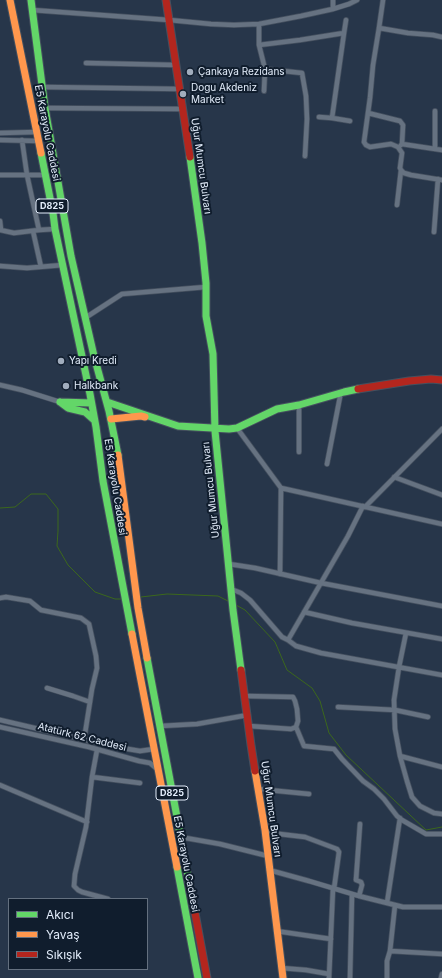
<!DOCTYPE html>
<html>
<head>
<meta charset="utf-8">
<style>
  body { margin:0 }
  #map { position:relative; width:442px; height:978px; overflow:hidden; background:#27364a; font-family:Inter,sans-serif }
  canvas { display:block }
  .legend { position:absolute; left:8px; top:898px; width:140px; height:72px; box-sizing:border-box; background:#101d2d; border:1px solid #64707f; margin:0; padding:5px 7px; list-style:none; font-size:12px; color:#e3edfb }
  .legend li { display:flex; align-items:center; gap:8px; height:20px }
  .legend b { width:20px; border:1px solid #64707f }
</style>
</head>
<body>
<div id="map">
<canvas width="442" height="978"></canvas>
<ul class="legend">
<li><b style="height:5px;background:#63d668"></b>Akıcı</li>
<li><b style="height:5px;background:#ff974d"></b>Yavaş</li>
<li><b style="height:5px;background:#b3261e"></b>Sıkışık</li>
</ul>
</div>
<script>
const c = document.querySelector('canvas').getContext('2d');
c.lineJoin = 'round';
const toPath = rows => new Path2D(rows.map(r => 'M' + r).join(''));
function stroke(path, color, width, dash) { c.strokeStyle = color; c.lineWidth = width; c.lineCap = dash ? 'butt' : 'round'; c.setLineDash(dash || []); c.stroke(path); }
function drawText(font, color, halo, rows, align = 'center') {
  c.font = font + ' Inter,sans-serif'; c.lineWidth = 4; c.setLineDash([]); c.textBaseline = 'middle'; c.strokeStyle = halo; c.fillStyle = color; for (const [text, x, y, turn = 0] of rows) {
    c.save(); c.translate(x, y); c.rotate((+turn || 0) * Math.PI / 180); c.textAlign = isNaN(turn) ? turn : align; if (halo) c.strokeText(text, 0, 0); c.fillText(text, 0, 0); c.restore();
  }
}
stroke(toPath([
  [0,508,15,507,31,494,46,494,58,509,58,531,57,546,68,565,95,592,115,599,122,599],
  [141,597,167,594,218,596,228,601],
  [236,605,245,610,275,642,287,670,312,688,320,701,329,733,346,755,426,830,442,827]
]), '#3c681c', 1);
const street = toPath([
  [333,0,333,9],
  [383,0,379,28,408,33,433,35,442,37],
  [32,10,169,20,211,24,234,25,259,24,301,16,333,9,349,4,357,0],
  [259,24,259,45,265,69,302,73,306,96,307,119,305,156],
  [379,28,373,65,370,98,364,142,366,145,370,147,391,144,398,147,402,153,400,168,401,170,404,173,411,175,442,180],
  [344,33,346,20],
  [259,45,300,40,344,33,332,118],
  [86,63,176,65],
  [42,87,180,89],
  [264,91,265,69],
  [45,108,183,109],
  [368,113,400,121,403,125,402,144],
  [319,117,332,118,350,121],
  [0,133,37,132],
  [0,140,39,141],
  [22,140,27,175,39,230],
  [401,145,402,144,442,150],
  [435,149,435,111],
  [0,175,45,175],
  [397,205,401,170],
  [0,221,1,230],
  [0,230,14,233,39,230,55,229],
  [33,231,41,267],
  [434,232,438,179],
  [0,266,27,268,63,265],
  [85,318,122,294,206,287],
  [0,385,22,390,60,402],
  [237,428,281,488,442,524],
  [299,452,299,405],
  [327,464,339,402,340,397,338,393],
  [394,477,442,495],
  [365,507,442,429],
  [229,564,255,568,321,583,442,606],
  [280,574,281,488],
  [231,589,241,593,250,600,282,637,288,640,296,646,321,653,442,675],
  [0,598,6,597,30,601,41,610,81,618,89,624,96,656,97,668,92,689,84,740],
  [304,612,352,623,442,639],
  [406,633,399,667,394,700,395,729,400,756,407,781,412,797,420,806,434,813,442,814],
  [288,640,348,536,363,506],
  [47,688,73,696,90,702],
  [245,696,293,697,295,701,297,709,298,721,296,727,291,729,249,726],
  [338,707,395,710,428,717],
  [0,720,116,747,140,751,154,749],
  [160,726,197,724,248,715],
  [0,727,89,747,139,761,150,763,157,769],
  [296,727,304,746,334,749,342,759,363,781,374,789,384,799,397,816,402,820,426,834,442,834],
  [97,750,92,777,86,827,75,874,74,886,78,890,82,892,108,899],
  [400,756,442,767],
  [92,777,140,783],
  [0,785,87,822],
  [258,789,309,794],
  [265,830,271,833,305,837,337,849,339,852,334,889],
  [180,837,220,844,268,856],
  [269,870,309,881,359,896,403,907,442,907],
  [359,896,362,885,361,882,356,880,360,824],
  [387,903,400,818],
  [276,931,331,939],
  [390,951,442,954],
  [281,968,306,970,329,974],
  [329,978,333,888],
  [350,978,352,894],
  [387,978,387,961,390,951,395,905],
  [441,978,442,974]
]);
const fast = toPath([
  [31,0,45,108,71,256,94,356,109,411,118,455],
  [41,153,53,213,55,229,90,394,96,427,103,481,132,634],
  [190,157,202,243,206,283,206,316,213,354,215,431,233,610,241,670],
  [60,402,68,408,85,412,94,420],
  [60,402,91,403],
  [107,402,178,426,229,429,237,428,277,409,299,405,344,392,358,389],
  [147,658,193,902],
  [177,867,198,978]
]);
const slow = toPath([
  [10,0,41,153],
  [111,419,141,416,145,417],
  [118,455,138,608,147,658],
  [132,634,177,867],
  [255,771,265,830,283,978]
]);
const jam = toPath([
  [166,0,190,157],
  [358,389,409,381,431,379,442,380],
  [241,670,251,745,255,771],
  [193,902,207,978]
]);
stroke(street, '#45505f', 6);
stroke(fast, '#45505f', 9);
stroke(slow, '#45505f', 9);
stroke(jam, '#45505f', 9);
stroke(street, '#667281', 4.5);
stroke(fast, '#63d668', 7);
stroke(slow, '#ff974d', 7);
stroke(jam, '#b3261e', 7);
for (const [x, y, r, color] of [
  [190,72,4,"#a1adbd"],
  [183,94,4,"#a1adbd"],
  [61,361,4,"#a1adbd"],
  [66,386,4,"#a1adbd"]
]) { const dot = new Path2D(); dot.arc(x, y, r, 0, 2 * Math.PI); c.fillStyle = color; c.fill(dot); stroke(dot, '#101d2d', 1.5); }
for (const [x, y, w] of [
  [52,206,32],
  [172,793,32]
]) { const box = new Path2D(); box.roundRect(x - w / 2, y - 7, w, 14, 3); c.fillStyle = '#101d2d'; c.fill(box); stroke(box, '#e3edfb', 1); }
drawText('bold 9px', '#e3edfb', null, [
  ["D825",52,206],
  ["D825",172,793]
]);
drawText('10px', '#e3edfb', '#101d2d', [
  ["Çankaya Rezidans",198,72],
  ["Dogu Akdeniz",191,88],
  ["Market",191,100],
  ["Yapı Kredi",69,361],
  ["Halkbank",74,386]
], 'left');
drawText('10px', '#e3edfb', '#101d2d', [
  ["E5 Karayolu Caddesi",47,133,79],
  ["Uğur Mumcu Bulvarı",201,166,82],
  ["E5 Karayolu Caddesi",115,487,81],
  ["Uğur Mumcu Bulvarı",211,490,-96],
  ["Atatürk 62 Caddesi",82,737,14],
  ["Uğur Mumcu Bulvarı",271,809,82],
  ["E5 Karayolu Caddesi",186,864,79]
]);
</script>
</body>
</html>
